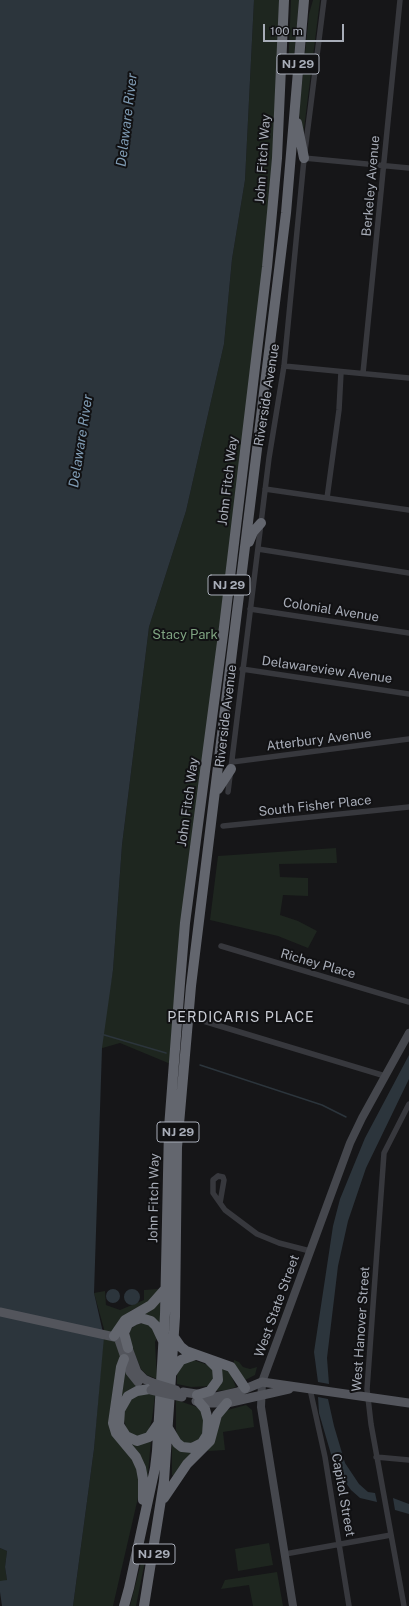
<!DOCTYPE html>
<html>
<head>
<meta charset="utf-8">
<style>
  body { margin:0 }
  #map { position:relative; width:409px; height:1606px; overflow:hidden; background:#161618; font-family:"Public Sans",sans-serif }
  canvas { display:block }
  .scale { position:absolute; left:263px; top:24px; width:81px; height:18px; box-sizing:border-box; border:2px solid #a8adb8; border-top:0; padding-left:5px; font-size:12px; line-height:14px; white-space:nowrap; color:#a8adb8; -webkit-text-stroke:3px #111113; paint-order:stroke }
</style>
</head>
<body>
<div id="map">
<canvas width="409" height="1606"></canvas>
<div class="scale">100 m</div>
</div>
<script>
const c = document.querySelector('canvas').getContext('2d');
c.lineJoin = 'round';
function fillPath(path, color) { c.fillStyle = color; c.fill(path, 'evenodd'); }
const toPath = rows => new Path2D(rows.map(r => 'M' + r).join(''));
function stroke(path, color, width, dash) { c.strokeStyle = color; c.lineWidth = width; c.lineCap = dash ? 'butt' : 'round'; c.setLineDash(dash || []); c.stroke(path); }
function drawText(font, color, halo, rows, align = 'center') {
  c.font = font + ' "Public Sans",sans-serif'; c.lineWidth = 4; c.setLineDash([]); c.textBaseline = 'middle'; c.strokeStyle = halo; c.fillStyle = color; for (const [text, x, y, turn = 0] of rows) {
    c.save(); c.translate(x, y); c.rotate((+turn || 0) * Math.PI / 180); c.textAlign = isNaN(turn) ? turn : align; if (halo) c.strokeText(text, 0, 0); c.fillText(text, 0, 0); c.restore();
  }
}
fillPath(toPath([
  [254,0,286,0,277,158,173,1065,120,1043,99,1049,113,970,122,845,149,627,186,511,224,344,232,259,245,180],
  [291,0,299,0,293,69,288,70],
  [313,0,320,0,303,137,299,113,309,14],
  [336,848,337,863,279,864,280,877,308,878,308,896,283,895,280,915,298,921,317,931,308,948,278,936,210,920,218,856],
  [159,1289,151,1301,130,1311,111,1424,139,1468,140,1489,113,1606,73,1606,94,1449,104,1329,94,1293,105,1291,106,1305,120,1310,144,1300,144,1290],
  [160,1299,160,1325,139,1314],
  [143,1323,150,1325,157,1338,155,1342,157,1379,147,1375,141,1369,129,1340,130,1330,135,1325],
  [190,1359,208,1365,213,1369,215,1377,210,1386,191,1387,177,1384,177,1374,181,1365],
  [234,1360,239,1362,243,1367,250,1369,257,1367,255,1375,245,1380,234,1365],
  [124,1365,140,1386,120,1402],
  [220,1368,228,1368,236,1387,227,1390,213,1391],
  [143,1393,155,1395,152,1419,148,1433,135,1437,128,1433,123,1417,126,1405,133,1396],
  [176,1400,200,1408,206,1418,203,1437,190,1444,183,1443,178,1438,176,1430],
  [246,1405,252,1410,254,1427,223,1432,225,1450,208,1451,224,1411],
  [124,1439,151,1440,147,1484],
  [172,1443,197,1449,174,1476,172,1475],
  [269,1543,273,1565,238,1571,235,1549],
  [0,1548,7,1551,5,1567,7,1580,4,1582,0,1581],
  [143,1555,146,1556,136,1606,130,1606],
  [277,1572,283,1606,253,1606,249,1585,221,1589,225,1580]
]), '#1e261f');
fillPath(toPath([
  [0,0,254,0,245,180,232,259,224,344,186,511,149,627,122,845,113,970,102,1048,94,1293,104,1337,94,1449,73,1606,2,1606,0,1592,0,1581,7,1580,5,1567,7,1551,0,1548],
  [409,1055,409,1079,366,1168,348,1221,338,1266,327,1358,329,1384,318,1382,314,1352,333,1226,340,1199,365,1138],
  '106 1296a7 7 0 1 1 14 0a7 7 0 1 1-14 0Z',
  '124 1297a8 8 0 1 1 16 0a8 8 0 1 1-16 0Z',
  [318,1397,328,1399,334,1426,345,1463,359,1484,368,1492,375,1493,377,1502,360,1498,351,1490,335,1468,319,1413],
  [393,1498,409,1504,409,1514,395,1510]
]), '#2c353c');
stroke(toPath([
  [101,1034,166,1053],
  [200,1065,322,1105,346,1117]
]), '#2c353c', 1.5);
stroke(toPath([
  [304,158,409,168],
  [284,366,409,378],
  [363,373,400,0],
  [265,489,409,510],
  [327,498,339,410,341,372],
  [258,549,409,573],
  [250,609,409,633],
  [242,669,409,694],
  [232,762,409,739],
  [228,792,269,458,284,366,304,159,324,0],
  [223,826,409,807],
  [221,946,409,1002],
  [200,1020,385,1076],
  [218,1176,223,1177,224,1180,220,1203,213,1193,213,1180,218,1176],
  [220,1203,225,1210,257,1234,279,1243,310,1251],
  [310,1389,325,1457,349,1606],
  [376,1457,409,1460],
  [285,1554,391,1535],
  [404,1606,371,1424,367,1389,384,1153,409,1104]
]), '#37383d', 5.5);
stroke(toPath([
  [293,1606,261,1407,262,1382,350,1143,362,1118,409,1033]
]), '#45474d', 8);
stroke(toPath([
  [0,1312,119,1338,128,1348,137,1372,144,1379,153,1383],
  [119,1340,130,1372,138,1382],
  [183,1392,216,1397,238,1392,262,1382,409,1403],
  [196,1401,205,1403,227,1403,289,1389]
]), '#53555c', 9);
stroke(toPath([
  [297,123,304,158],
  [249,542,253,532,261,523],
  [218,789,231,769],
  [114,1336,125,1320,151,1305,166,1288],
  [174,1337,181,1347,186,1351,231,1367,245,1388],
  [128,1348,124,1333,128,1324,135,1320,141,1318,151,1321,156,1326,163,1341],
  [124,1359,121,1367,113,1423,116,1433,136,1457,141,1468,143,1479,143,1500],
  [172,1373,181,1360,195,1355],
  [149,1389,137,1391,128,1396,120,1410,119,1425,126,1436,137,1441,149,1437,158,1424],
  [197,1395,210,1391,218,1380,217,1368,208,1359],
  [168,1428,177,1443,182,1447,192,1448,202,1443,207,1435,208,1420,205,1409,199,1402],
  [164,1498,187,1464,210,1441,217,1415,227,1403],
  [124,1606,129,1588,155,1468,157,1451,165,1314,169,1128,180,983,185,923,224,627,267,267,277,158,284,0],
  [144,1606,164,1481,175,1317,177,1147,191,986,286,213,304,0]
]), '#63666e', 10);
stroke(toPath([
  [153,1383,176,1390],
  [151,1390,182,1397]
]), '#53555c', 9);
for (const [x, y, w] of [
  [298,64,42],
  [229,585,42],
  [178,1132,42],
  [154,1554,42]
]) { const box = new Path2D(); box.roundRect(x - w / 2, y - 10, w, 20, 3); c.fillStyle = '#111113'; c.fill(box); stroke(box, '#a8adb8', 1); }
drawText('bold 12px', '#a8adb8', null, [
  ["NJ 29",298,64],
  ["NJ 29",229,585],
  ["NJ 29",178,1132],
  ["NJ 29",154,1554]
]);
drawText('13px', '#a8adb8', '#111113', [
  ["John Fitch Way",263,159,-86],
  ["Berkeley Avenue",371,186,-85],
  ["Riverside Avenue",267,395,-81],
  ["John Fitch Way",228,481,-83],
  ["Colonial Avenue",331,610,9],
  ["Delawareview Avenue",327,670,8],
  ["Riverside Avenue",226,716,-83],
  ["Atterbury Avenue",319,740,-7],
  ["John Fitch Way",188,802,-82],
  ["South Fisher Place",315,806,-6],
  ["Richey Place",318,964,16],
  ["John Fitch Way",154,1198,-89],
  ["West State Street",277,1306,-70],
  ["West Hanover Street",361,1329,-86],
  ["Capitol Street",343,1495,80]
]);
drawText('13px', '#7fa381', '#111113', [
  ["Stacy Park",185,635]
]);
drawText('italic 14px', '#7f9bb3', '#111113', [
  ["Delaware River",127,120,-83],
  ["Delaware River",81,441,-81]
]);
c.letterSpacing = '1px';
drawText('14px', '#c9ccd4', '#111113', [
  ["PERDICARIS PLACE",241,1018]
]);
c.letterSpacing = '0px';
</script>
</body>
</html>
